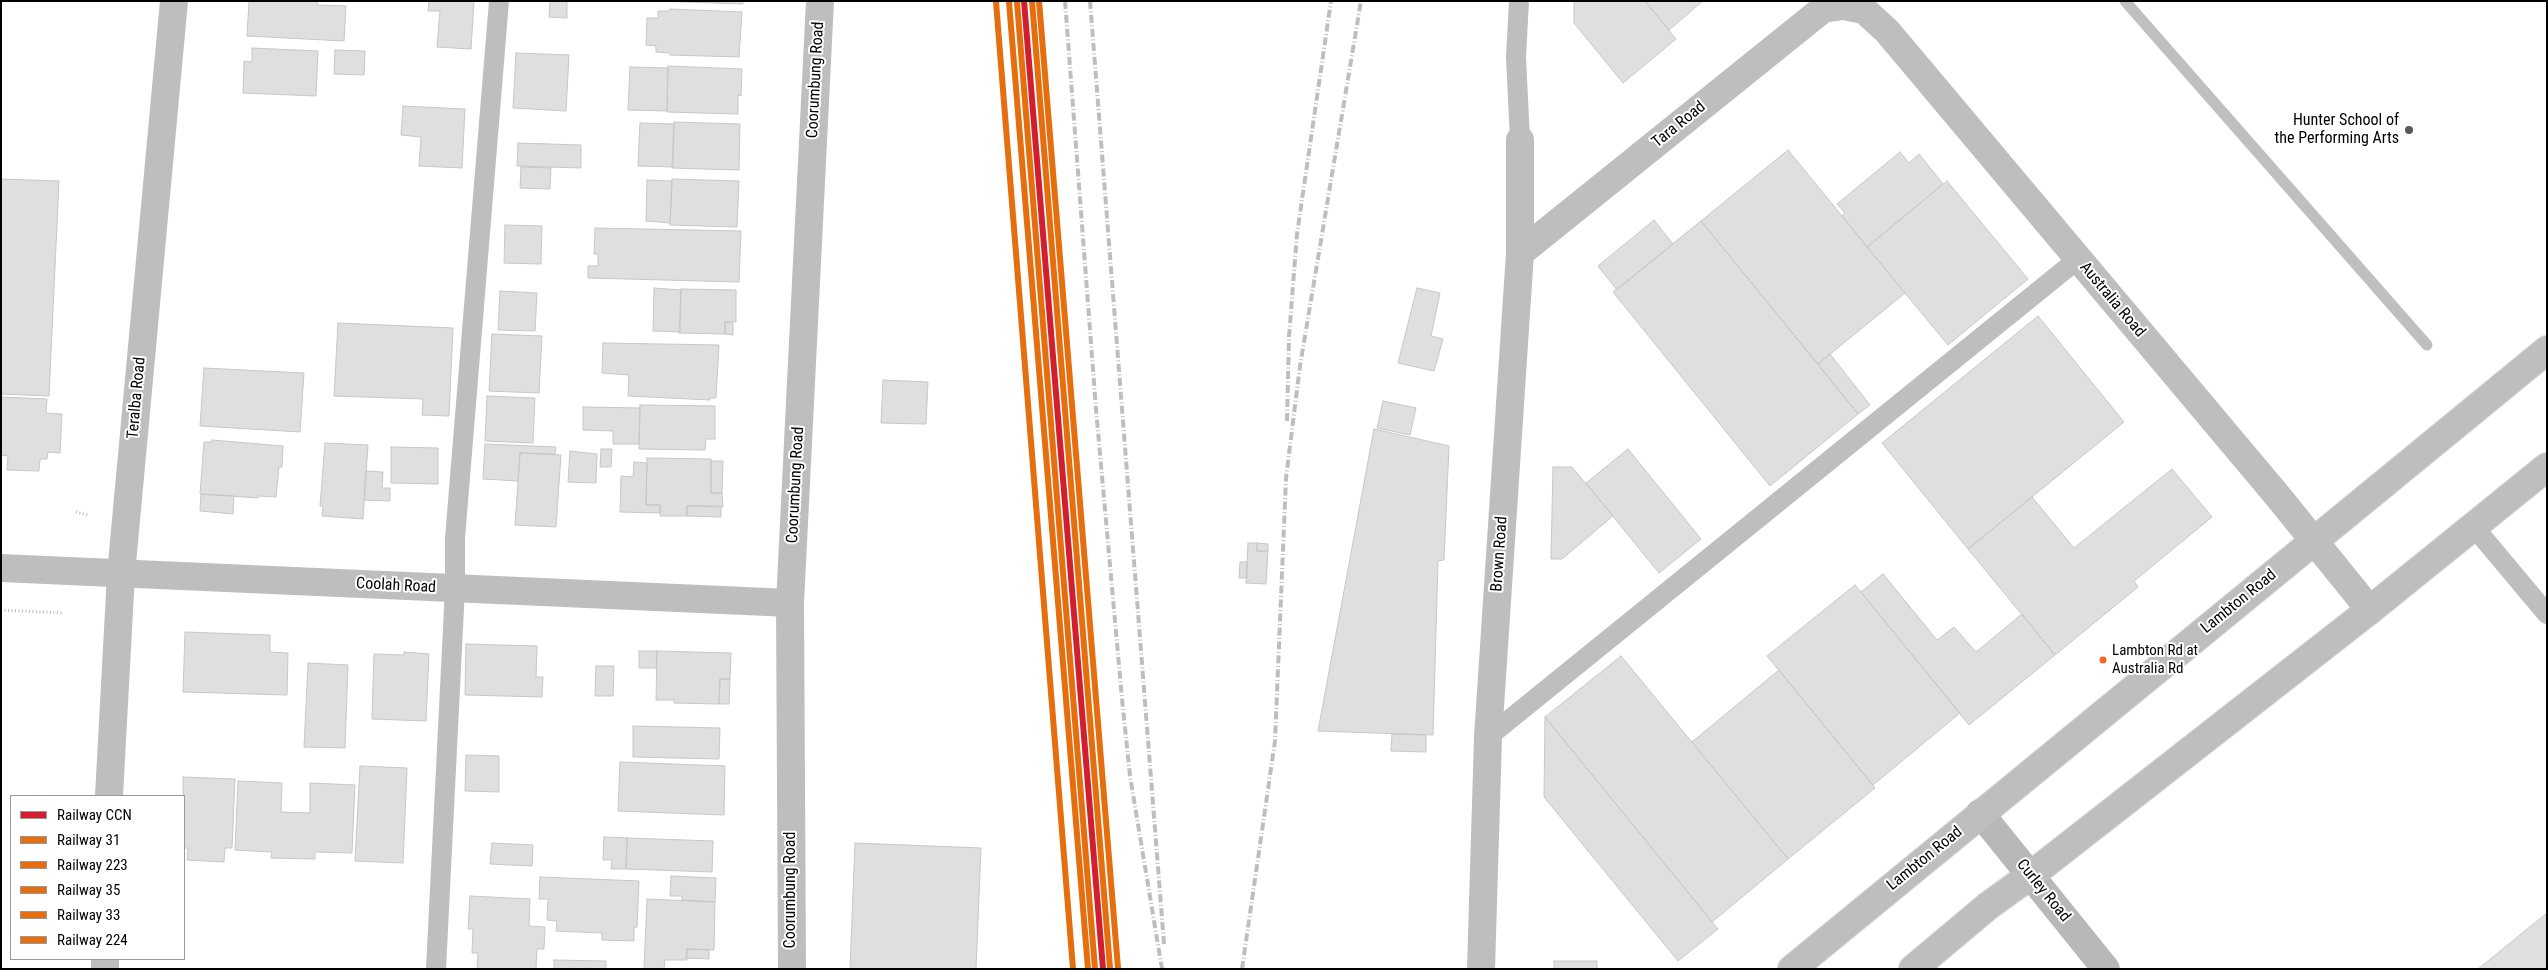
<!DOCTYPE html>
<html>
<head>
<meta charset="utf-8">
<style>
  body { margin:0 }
  #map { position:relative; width:2548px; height:970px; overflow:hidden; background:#fff; font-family:"Roboto Condensed",sans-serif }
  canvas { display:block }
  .frame { position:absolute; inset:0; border:2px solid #000; pointer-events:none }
  .legend { position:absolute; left:10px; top:795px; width:175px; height:165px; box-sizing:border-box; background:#fff; border:1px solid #999; margin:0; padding:6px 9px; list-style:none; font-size:15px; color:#000 }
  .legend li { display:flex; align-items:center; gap:10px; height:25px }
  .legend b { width:25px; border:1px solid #999 }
</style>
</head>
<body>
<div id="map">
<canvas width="2548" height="970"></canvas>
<div class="frame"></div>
<ul class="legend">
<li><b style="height:6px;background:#d11f2f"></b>Railway CCN</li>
<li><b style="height:6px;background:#e56e0f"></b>Railway 31</li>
<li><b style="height:6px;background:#e56e0f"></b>Railway 223</li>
<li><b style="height:6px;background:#e56e0f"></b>Railway 35</li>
<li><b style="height:6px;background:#e56e0f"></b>Railway 33</li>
<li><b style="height:6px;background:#e56e0f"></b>Railway 224</li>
</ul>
</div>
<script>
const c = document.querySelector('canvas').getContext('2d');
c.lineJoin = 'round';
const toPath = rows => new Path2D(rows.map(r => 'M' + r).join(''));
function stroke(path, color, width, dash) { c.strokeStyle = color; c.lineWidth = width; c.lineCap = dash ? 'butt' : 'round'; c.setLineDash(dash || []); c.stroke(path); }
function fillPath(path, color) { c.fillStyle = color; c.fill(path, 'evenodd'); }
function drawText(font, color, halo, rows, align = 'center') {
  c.font = font + ' "Roboto Condensed",sans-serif'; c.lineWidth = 4; c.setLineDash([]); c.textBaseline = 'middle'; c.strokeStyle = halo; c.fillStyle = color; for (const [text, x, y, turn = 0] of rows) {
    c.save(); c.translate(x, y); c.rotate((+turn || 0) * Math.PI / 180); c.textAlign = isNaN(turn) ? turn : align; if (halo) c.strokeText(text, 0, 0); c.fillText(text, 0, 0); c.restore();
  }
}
stroke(toPath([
  [2125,1,2427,345]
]), '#bfbfbf', 11);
const building = toPath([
  [249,1,318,1,317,5,346,6,344,41,247,36,249,1],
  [429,1,474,1,471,49,437,47,440,11,428,11,429,1],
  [550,1,567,1,567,18,549,17,550,1],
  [657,1,743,1,743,4,657,1],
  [1574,1,1645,1,1676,39,1623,83,1574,23,1574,1],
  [1645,1,1703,1,1669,30,1645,1],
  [670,9,742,12,739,57,670,55,670,53,656,52,656,46,646,45,647,18,658,18,658,11,669,11,670,9],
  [252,48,318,51,316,96,243,93,244,61,252,62,252,48],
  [335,50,365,51,364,75,334,74,335,50],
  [516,53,569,55,566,111,513,108,516,53],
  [668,66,742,69,741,96,738,95,738,114,667,112,668,66],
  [630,67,668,68,667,111,628,110,630,67],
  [403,106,465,109,462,168,419,166,421,137,401,135,403,106],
  [674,122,740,124,739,170,672,168,674,122],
  [640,123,674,124,673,167,638,166,640,123],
  [518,143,581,145,581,168,517,166,518,143],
  [1788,150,1905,293,1818,364,1701,221,1788,150],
  [1900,152,1909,163,1919,154,1943,184,1867,247,1842,216,1845,213,1837,204,1900,152],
  [521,167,551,168,550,189,520,188,521,167],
  [1,179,59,181,49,396,1,394,1,179],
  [672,179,739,181,737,227,670,225,672,179],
  [647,180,672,181,670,223,646,221,647,180],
  [1947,181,2028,279,1948,345,1867,247,1947,181],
  [1654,220,1673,244,1617,290,1598,266,1654,220],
  [1701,221,1858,414,1770,486,1613,292,1701,221],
  [505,225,542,226,541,264,504,263,505,225],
  [595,228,741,231,739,282,588,278,588,266,598,266,598,254,594,254,595,228],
  [654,288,681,290,680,332,653,331,654,288],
  [1417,288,1440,293,1431,336,1443,339,1434,371,1398,363,1417,288],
  [681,289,736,290,736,322,725,322,725,334,679,333,681,289],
  [500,291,537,293,535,331,498,330,500,291],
  [2038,316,2124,422,1968,549,1882,443,2038,316],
  [725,322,733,323,733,335,725,334,725,322],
  [338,323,453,328,449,416,422,415,423,399,334,396,338,323],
  [492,334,542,336,539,393,489,391,492,334],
  [603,343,719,345,716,398,710,398,710,400,628,396,629,375,602,373,603,343],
  [1830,354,1870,405,1858,414,1818,364,1830,354],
  [204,368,304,373,300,432,200,426,204,368],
  [883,380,928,382,926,424,881,423,883,380],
  [487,396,535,398,533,443,485,441,487,396],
  [1,397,47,399,46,413,62,414,60,453,48,452,47,459,40,459,39,471,7,470,8,456,1,455,1,397],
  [1383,401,1416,408,1410,435,1377,428,1383,401],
  [640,405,715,406,715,439,706,439,705,450,639,449,640,405],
  [583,407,640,408,639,444,613,444,613,431,583,430,583,407],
  [1374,429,1449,446,1444,560,1438,561,1433,735,1318,731,1374,429],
  [212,440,283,446,282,467,279,467,276,497,259,496,258,498,200,494,204,442,212,442,212,440],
  [325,443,368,445,363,519,322,516,323,506,320,506,325,443],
  [485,444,556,447,555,454,520,453,518,481,483,479,485,444],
  [391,447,438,448,438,484,391,483,391,447],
  [601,449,612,449,611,467,600,467,601,449],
  [1628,449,1701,539,1659,573,1586,483,1628,449],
  [570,451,597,454,596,483,568,482,570,451],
  [520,453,561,455,556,527,515,525,520,453],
  [647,458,711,459,711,493,722,493,723,507,687,506,687,516,660,516,660,505,646,505,647,458],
  [711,461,723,461,722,493,711,493,711,461],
  [634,462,647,463,646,505,660,505,660,513,620,512,621,476,633,477,634,462],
  [1553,467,1572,467,1613,516,1562,559,1551,559,1553,467],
  [2172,469,2212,517,2134,581,2138,587,2055,655,1968,549,2032,497,2074,548,2172,469],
  [366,471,383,472,382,488,390,488,390,501,364,500,366,471],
  [201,494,234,496,233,514,200,511,201,494],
  [687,506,721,506,721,517,687,516,687,506],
  [1248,543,1257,543,1257,551,1268,551,1266,584,1246,583,1248,543],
  [1257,543,1268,544,1268,551,1257,551,1257,543],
  [1240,562,1247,562,1247,578,1239,578,1240,562],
  [1883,574,1937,640,1954,627,1976,652,2022,614,2055,655,1969,725,1861,592,1883,574],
  [1855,585,1960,713,1873,785,1767,656,1855,585],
  [185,632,270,635,270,652,288,653,287,695,183,692,185,632],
  [466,644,537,646,536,677,543,677,542,697,465,695,466,644],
  [639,651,657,651,656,668,639,668,639,651],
  [657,651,731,653,730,679,720,679,719,704,674,703,674,700,656,700,657,651],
  [404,652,429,654,426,721,372,719,374,654,404,655,404,652],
  [1621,656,1788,859,1712,922,1545,717,1621,656],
  [308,663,348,665,345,748,304,747,308,663],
  [596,666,614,666,613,696,595,696,596,666],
  [1779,670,1875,788,1788,859,1692,742,1779,670],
  [720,679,730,679,729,704,719,704,720,679],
  [1545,717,1718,929,1678,961,1544,797,1545,717],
  [633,726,720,728,719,759,633,757,633,726],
  [1392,734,1426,735,1426,752,1391,751,1392,734],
  [466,755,499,756,499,792,465,791,466,755],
  [620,762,725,766,724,815,618,811,620,762],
  [360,766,407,768,403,863,355,861,360,766],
  [183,777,235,779,232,848,225,848,224,862,187,860,188,848,184,848,183,777],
  [238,781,282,783,281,812,310,813,310,783,355,785,352,853,315,852,315,859,271,858,272,852,235,850,238,781],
  [604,837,627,838,626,869,611,869,612,860,603,860,604,837],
  [627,838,713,841,712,872,626,869,627,838],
  [492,843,533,845,532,866,490,864,492,843],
  [855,843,981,848,976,969,850,969,855,843],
  [671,876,716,878,715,902,682,900,682,896,670,896,671,876],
  [540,877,639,881,637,927,634,927,634,941,602,940,602,933,556,931,557,921,547,920,548,899,539,899,540,877],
  [470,896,530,899,529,926,545,927,544,949,537,949,536,969,477,969,478,953,472,953,473,929,468,929,470,896],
  [647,899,715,902,714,950,687,949,687,960,665,960,664,969,644,969,647,899],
  [2547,913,2547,969,2478,969,2547,913],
  [687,949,709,950,709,959,686,958,687,949],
  [554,960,606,961,606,969,554,969,554,960],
  [1554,961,1597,961,1597,969,1554,969,1554,961]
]);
fillPath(building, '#dfdfdf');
stroke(building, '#c7c7c7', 1);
const primary = toPath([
  [1792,969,2547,350],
  [1913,969,1988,906,2031,875,2370,610,2547,467]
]);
stroke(primary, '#dbdbdb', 30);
stroke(toPath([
  [76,512,88,515],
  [1,610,62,613]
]), '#b9b9b9', 3, [1, 2.5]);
stroke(toPath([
  [1519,1,1516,57,1520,140],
  [2474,527,2547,614],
  [1488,737,2078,259],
  [436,969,455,588,455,538,499,1]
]), '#bebebe', 20);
stroke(toPath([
  [1520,253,1823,9,1843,6,1864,10,1887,31,2276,494,2370,610],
  [1,568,790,603],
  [109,796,121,574,174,1],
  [105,969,105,959],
  [792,969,790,603,820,1],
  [1481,969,1488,737,1520,253,1520,140]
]), '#bebebe', 28);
stroke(toPath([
  [1980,813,2106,969]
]), '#b8b8b8', 28);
stroke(primary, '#bebebe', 28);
stroke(toPath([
  [1065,1,1096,409,1122,699,1130,776,1162,969],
  [1090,1,1164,944],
  [1287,421,1289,337,1297,234,1331,1],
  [1242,969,1275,741,1286,478,1300,366,1361,1]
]), '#bebebe', 4, [8, 2.5, 1, 2.5]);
stroke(toPath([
  [1024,1,1103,969]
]), '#d11f2f', 6);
stroke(toPath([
  [1017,2,1095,969]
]), '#e56e0f', 6);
stroke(toPath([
  [1032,1,1110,968]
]), '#e56e0f', 6);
stroke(toPath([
  [1009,2,1088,969]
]), '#e56e0f', 6);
stroke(toPath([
  [1039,1,1118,968]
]), '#e56e0f', 6);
stroke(toPath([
  [996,2,1073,969]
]), '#e56e0f', 6);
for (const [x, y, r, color] of [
  [2409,130,5,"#595959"],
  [2103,660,4.5,"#f26522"]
]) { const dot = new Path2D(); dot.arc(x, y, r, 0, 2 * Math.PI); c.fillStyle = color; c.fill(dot); stroke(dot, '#fff', 2); }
drawText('15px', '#000', '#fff', [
  ["Lambton Rd at",2112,651],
  ["Australia Rd",2112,669]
], 'left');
drawText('16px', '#000', '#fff', [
  ["Coorumbung Road",816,80,-87],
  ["Tara Road",1679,125,-39],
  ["Australia Road",2112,300,50],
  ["Teralba Road",137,398,-85],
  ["Coorumbung Road",796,485,-87],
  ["Brown Road",1500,554,-86],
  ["Coolah Road",396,586,3],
  ["Lambton Road",2239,602,-39],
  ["Lambton Road",1925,859,-39],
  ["Coorumbung Road",791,890,-90],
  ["Curley Road",2043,891,51]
]);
drawText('16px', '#000', '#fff', [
  ["Hunter School of",2399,121],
  ["the Performing Arts",2399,139]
], 'right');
</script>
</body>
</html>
